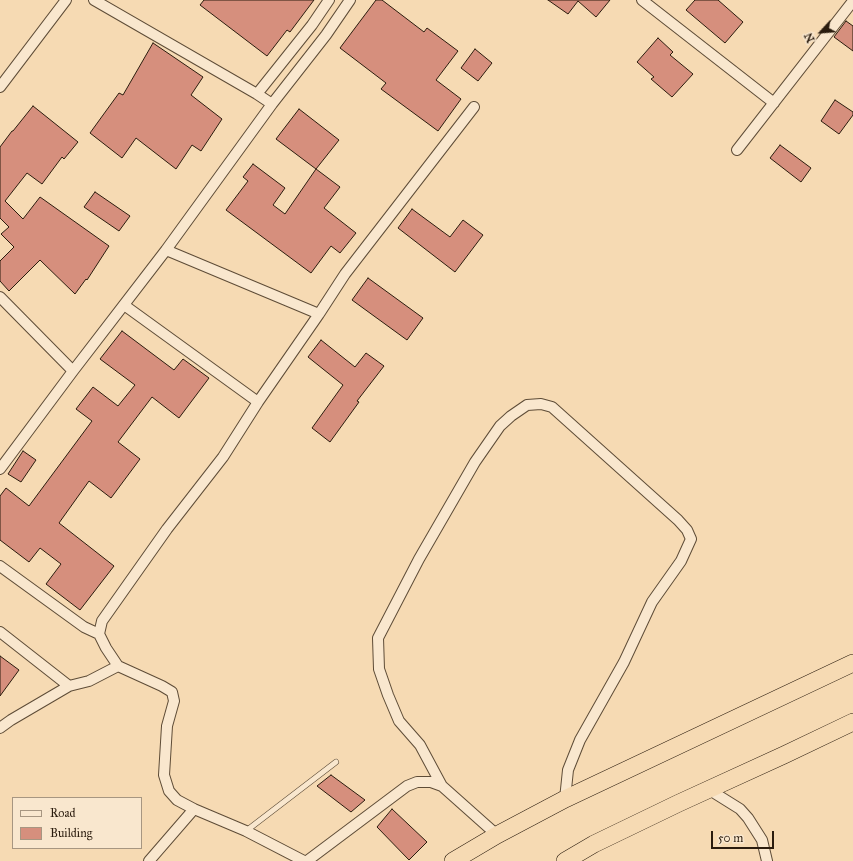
<!DOCTYPE html>
<html>
<head>
<meta charset="utf-8">
<style>
  body { margin:0 }
  #map { position:relative; width:853px; height:861px; overflow:hidden; background:#f6dab3; font-family:"IM FELL Great Primer",serif }
  canvas { display:block }
  .legend { position:absolute; left:12px; top:797px; width:130px; height:52px; box-sizing:border-box; background:#f9e7ce; border:1px solid #a79681; margin:0; padding:5px 7px; list-style:none; font-size:12px; color:#2b1c0e }
  .legend li { display:flex; align-items:center; gap:8px; height:20px }
  .legend b { width:20px; border:1px solid #a79681 }
  .north { position:absolute; left:801px; top:12px; width:40px; height:40px; -webkit-text-stroke:3px #f9e7ce; paint-order:stroke; rotate:244deg; font-size:11px; font-weight:700; line-height:16px; text-align:center; color:#2b1c0e }
  .north::after { content:''; display:block; margin:auto; width:14px; height:18px; background:#2b1c0e; clip-path:polygon(50% 0,100% 100%,50% 72%,0 100%) }
  .scale { position:absolute; left:711px; top:831px; width:63px; height:18px; box-sizing:border-box; border:2px solid #2b1c0e; border-top:0; padding-left:5px; font-size:12px; line-height:14px; white-space:nowrap; color:#2b1c0e; -webkit-text-stroke:3px #f9e7ce; paint-order:stroke }
</style>
</head>
<body>
<div id="map">
<canvas width="853" height="861"></canvas>
<ul class="legend">
<li><b style="height:5px;background:#f9e7ce"></b>Road</li>
<li><b style="height:11px;background:#d68f7d"></b>Building</li>
</ul>
<div class="north">N</div>
<div class="scale">50 m</div>
</div>
<script>
const c = document.querySelector('canvas').getContext('2d');
c.lineJoin = 'round';
function fillPath(path, color) { c.fillStyle = color; c.fill(path, 'evenodd'); }
const toPath = rows => new Path2D(rows.map(r => 'M' + r).join(''));
function stroke(path, color, width, dash) { c.strokeStyle = color; c.lineWidth = width; c.lineCap = dash ? 'butt' : 'round'; c.setLineDash(dash || []); c.stroke(path); }
const building = toPath([
  [204,0,314,0,290,32,287,30,267,56,200,5,204,0],
  [376,0,382,0,424,32,427,28,458,51,436,80,461,99,438,131,381,89,386,83,340,48,376,0],
  [548,0,610,0,596,17,578,1,568,14,548,0],
  [695,0,718,0,743,22,725,43,686,10,695,0],
  [846,21,853,26,853,51,834,37,846,21],
  [658,38,673,52,670,55,693,74,672,97,651,79,654,77,637,62,658,38],
  [153,43,203,77,191,95,222,119,201,151,192,145,176,169,136,138,122,158,90,133,119,93,123,95,153,43],
  [475,49,492,63,478,81,461,68,475,49],
  [835,100,853,112,853,115,839,134,821,121,835,100],
  [33,106,78,142,64,159,62,157,42,184,27,173,5,201,23,219,40,197,109,246,87,280,86,279,75,294,40,260,9,291,0,281,0,261,14,247,1,234,9,227,0,218,0,147,12,131,13,131,33,106],
  [299,109,339,140,316,169,276,139,299,109],
  [780,145,811,168,801,182,770,158,780,145],
  [253,164,285,188,273,205,285,214,316,169,340,187,324,208,356,233,340,253,331,246,311,273,226,210,248,181,243,177,253,164],
  [95,192,130,216,119,231,84,207,95,192],
  [412,209,450,237,463,220,483,235,455,272,398,228,412,209],
  [368,278,423,318,407,340,352,300,368,278],
  [122,331,174,370,183,359,209,378,179,418,152,397,118,442,140,459,111,498,89,481,59,523,114,566,80,610,46,584,61,564,40,548,29,562,0,540,0,496,6,488,29,506,92,421,76,409,93,387,118,406,135,385,100,359,122,331],
  [321,340,355,367,366,353,384,366,357,401,359,402,330,442,312,428,343,385,308,357,321,340],
  [23,451,36,460,21,482,8,474,23,451],
  [0,656,19,670,0,696,0,656],
  [331,775,365,800,351,812,317,786,331,775],
  [392,809,427,842,409,860,377,827,392,809]
]);
fillPath(building, '#d68f7d');
stroke(building, '#2b1c0e', 1);
const service = toPath([
  [246,831,336,762]
]);
const minor = toPath([
  [94,0,257,94,272,104],
  [642,0,774,103],
  [0,87,66,0],
  [257,94,312,25,329,0],
  [737,150,853,1],
  [166,250,319,314,345,274,474,107],
  [0,297,73,371],
  [124,305,258,402],
  [0,469,73,371,166,250,272,104,326,35,350,0],
  [0,566,84,627,99,634],
  [0,632,69,686],
  [0,728,11,720,69,686,89,681,118,666],
  [442,786,420,745,399,721,388,695,379,669,378,638,419,559,475,462,500,426,511,416,527,405,541,404,552,407,678,520,687,530,691,539,681,561,652,602,624,662,580,740,568,770,565,799],
  [708,789,740,809,748,818,762,840,767,861],
  [149,861,194,809],
  [304,861,246,831,194,809,177,800,169,791,164,775,167,726,174,701,172,692,162,686,118,666,106,648,99,634,102,621,167,529,223,457,258,402,319,314],
  [307,861,407,786,417,782,431,782,442,786,497,835]
]);
const trunk = toPath([
  [453,861,497,835,565,799,853,663],
  [565,861,594,844,679,803,784,755,853,722]
]);
stroke(service, '#5e4c37', 6);
stroke(minor, '#5e4c37', 12);
stroke(trunk, '#2b1c0e', 18);
stroke(service, '#f9e7ce', 5);
stroke(minor, '#f9e7ce', 10);
stroke(trunk, '#f6dab3', 17);
</script>
</body>
</html>
